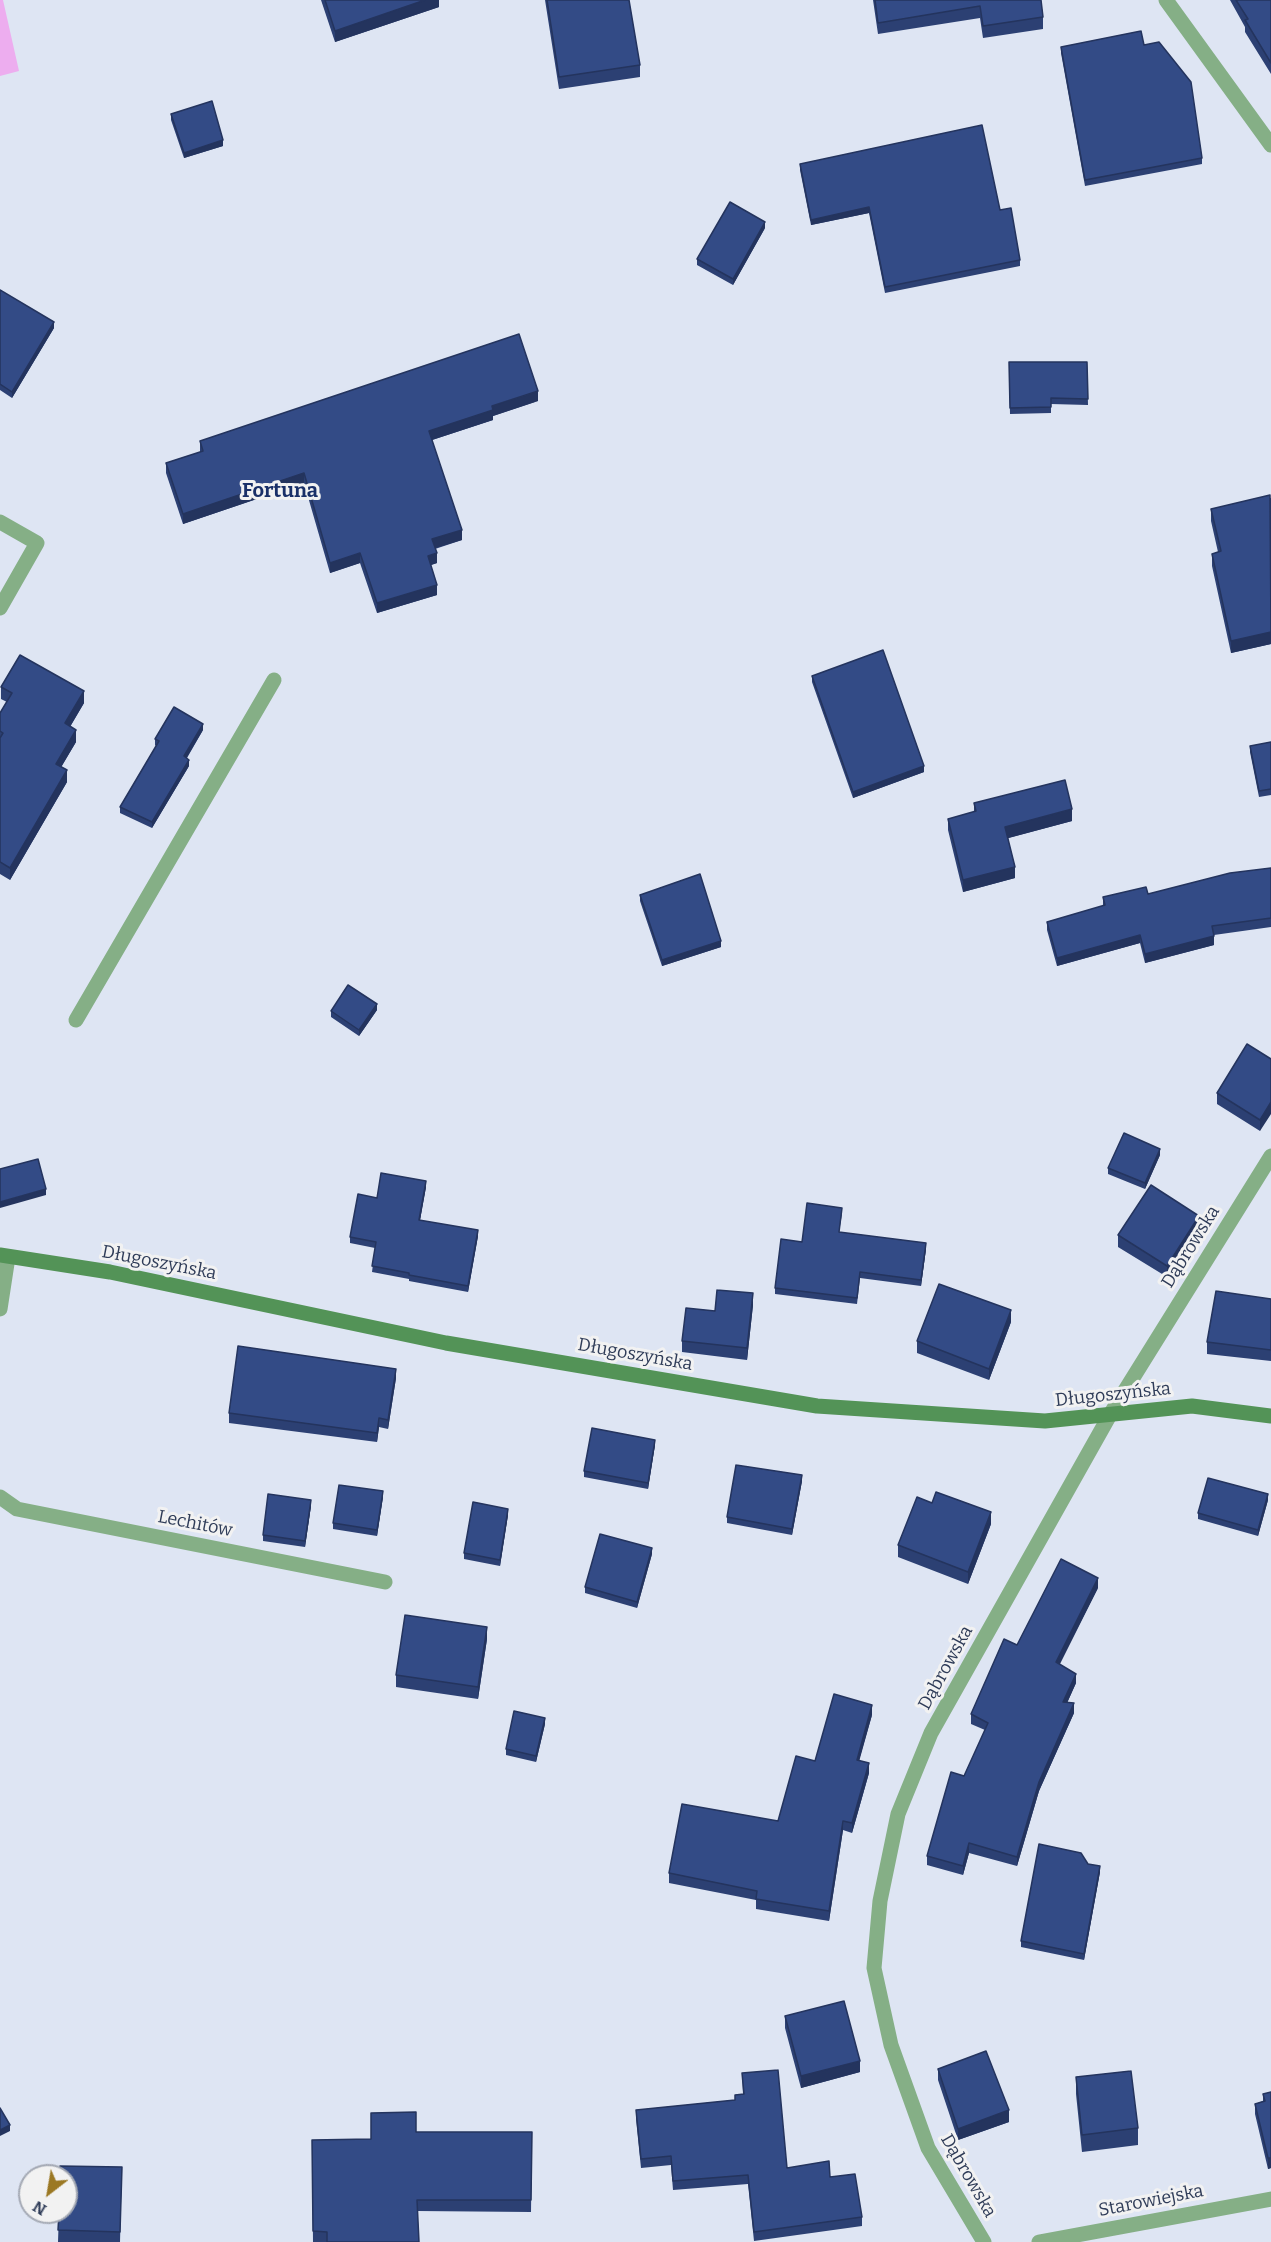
<!DOCTYPE html>
<html>
<head>
<meta charset="utf-8">
<style>
  body { margin:0 }
  #map { position:relative; width:1271px; height:2242px; overflow:hidden; background:#dee5f3; font-family:Bitter,serif }
  canvas { display:block }
  .north { position:absolute; left:18px; top:2164px; width:60px; height:60px; box-sizing:border-box; background:#f2f2f2; border:2px solid #a4a9b4; border-radius:50%; rotate:211deg; font-size:16px; font-weight:700; line-height:24px; text-align:center; color:#2f3c58 }
  .north::after { content:''; display:block; margin:auto; width:21px; height:27px; background:#9b7823; clip-path:polygon(50% 0,100% 100%,50% 72%,0 100%) }
</style>
</head>
<body>
<div id="map">
<canvas width="1271" height="2242"></canvas>
<div class="north">N</div>
</div>
<script>
const c = document.querySelector('canvas').getContext('2d');
c.lineJoin = 'round';
function fillPath(path, color) { c.fillStyle = color; c.fill(path, 'evenodd'); }
const toPath = rows => new Path2D(rows.map(r => 'M' + r).join(''));
function stroke(path, color, width, dash) { c.strokeStyle = color; c.lineWidth = width; c.lineCap = dash ? 'butt' : 'round'; c.setLineDash(dash || []); c.stroke(path); }
function drawText(font, color, halo, rows, align = 'center') {
  c.font = font + ' Bitter,serif'; c.lineWidth = 6; c.setLineDash([]); c.textBaseline = 'middle'; c.strokeStyle = halo; c.fillStyle = color; for (const [text, x, y, turn = 0] of rows) {
    c.save(); c.translate(x, y); c.rotate((+turn || 0) * Math.PI / 180); c.textAlign = isNaN(turn) ? turn : align; if (halo) c.strokeText(text, 0, 0); c.fillText(text, 0, 0); c.restore();
  }
}
fillPath(toPath([
  [0,0,3,0,19,71,0,76]
]), '#edadef');
stroke(toPath([
  [76,1020,274,680]
]), '#85af86', 15);
stroke(toPath([
  [1166,0,1271,145],
  [0,522,37,543,0,608],
  [0,1309,8,1257],
  [0,1497,17,1509,385,1582],
  [984,2242,928,2148,891,2045,874,1968,880,1901,898,1814,931,1733,1111,1413,1271,1156],
  [1039,2242,1271,2199]
]), '#85af86', 15);
stroke(toPath([
  [0,1255,110,1272,446,1343,817,1406,1045,1421,1192,1406,1271,1416]
]), '#539357', 15);
fillPath(toPath([
  [321,0,439,0,439,7,335,42],
  [545,0,629,0,640,65,640,77,559,89],
  [873,0,1041,0,1043,17,1043,29,983,38,980,18,878,34],
  [1230,0,1271,0,1271,74,1245,32,1245,27],
  [1144,45,1202,158,1202,164,1085,186,1061,53,1061,47],
  [171,114,223,146,184,158,171,120],
  [800,164,1020,260,1020,266,885,293,869,213,811,225,800,170],
  [765,228,733,285,697,265,697,259],
  [0,290,54,328,12,398,0,390],
  [1009,362,1087,362,1088,405,1051,404,1051,413,1010,414],
  [538,401,493,416,493,420,432,440,462,540,435,549,437,563,431,565,437,595,377,613,360,563,330,573,304,483,183,524,166,473,166,463,200,452,200,441],
  [1271,498,1271,644,1231,653,1212,566,1212,554,1218,552,1211,521,1211,509],
  [812,676,924,772,853,798,812,682],
  [1,687,84,703,70,727,76,742,61,767,67,782,10,880,0,874,0,713,7,702,1,699],
  [203,730,187,758,189,766,152,828,120,813,120,807,156,746,155,745,155,739],
  [1271,742,1271,795,1259,797,1250,752,1250,746],
  [974,803,1072,821,1008,838,1015,878,963,892,948,830,948,819,974,812],
  [1271,868,1271,927,1214,935,1214,945,1145,963,1140,943,1057,966,1047,930,1047,922,1103,906,1103,897,1148,894],
  [640,895,721,947,662,966,640,901],
  [377,1010,359,1036,331,1017,331,1011],
  [1271,1059,1260,1131,1217,1104,1217,1093],
  [1160,1155,1145,1189,1108,1174,1108,1168],
  [426,1187,420,1220,478,1236,468,1292,409,1281,409,1279,372,1272,375,1248,350,1243,350,1237,377,1198],
  [842,1214,839,1232,926,1249,921,1286,860,1278,857,1304,775,1294,775,1288,802,1242],
  [1199,1228,1167,1277,1118,1247,1118,1235],
  [1271,1299,1271,1361,1207,1354,1207,1342],
  [753,1305,747,1360,682,1352,682,1341,715,1311],
  [1011,1322,989,1380,917,1353,917,1341],
  [396,1378,388,1429,379,1427,377,1442,229,1423,229,1413],
  [655,1445,648,1489,584,1477,584,1471],
  [802,1481,792,1535,727,1523,727,1517],
  [383,1497,377,1536,333,1529,333,1523],
  [1268,1500,1258,1536,1198,1519,1198,1513],
  [311,1506,305,1547,263,1541,263,1535],
  [508,1515,500,1566,464,1559,464,1553],
  [991,1524,968,1584,898,1557,898,1545],
  [652,1554,637,1608,585,1593,585,1587],
  [1098,1588,1059,1664,1076,1683,1067,1703,1074,1713,1039,1791,1017,1866,969,1853,963,1875,927,1865,927,1856,985,1730,971,1724,971,1714,1017,1645],
  [487,1639,478,1699,396,1687,396,1675],
  [872,1715,859,1760,869,1773,852,1833,843,1830,829,1921,756,1909,756,1900,669,1883,669,1873,778,1821,815,1761],
  [545,1724,536,1762,506,1755,506,1749],
  [1088,1864,1100,1872,1084,1960,1021,1947,1021,1941],
  [785,2016,860,2072,801,2088,785,2028],
  [938,2069,1009,2122,958,2140,938,2080],
  [742,2073,787,2168,830,2177,862,2217,862,2226,754,2241,748,2184,673,2190,671,2165,641,2168,636,2119,636,2110,735,2100,735,2095,743,2094],
  [1076,2077,1138,2128,1138,2145,1082,2152,1076,2094],
  [1271,2092,1271,2168,1268,2169,1255,2114,1255,2104,1263,2101,1263,2094],
  [416,2132,532,2132,531,2212,417,2211,419,2242,313,2242,312,2140,371,2139],
  [122,2167,120,2242,58,2242,59,2212]
]), '#2c4073');
fillPath(toPath([
  [425,0,439,0,439,7,335,42,335,31],
  [223,140,223,146,184,158,184,153],
  [869,207,869,213,811,225,811,220],
  [765,222,765,228,733,285,733,279],
  [54,322,54,328,12,398,12,392],
  [538,391,538,401,493,416,493,420,429,441,429,431,492,406],
  [304,473,304,483,183,524,183,514],
  [462,530,462,540,432,549,432,539],
  [360,553,360,563,330,573,330,563],
  [437,553,437,563,428,566,428,556],
  [437,585,437,595,377,613,377,603],
  [1271,632,1271,644,1231,653,1231,641],
  [84,691,84,703,65,735,65,723],
  [203,724,203,730,184,762,184,756],
  [76,730,76,742,56,776,56,764],
  [189,760,189,766,152,828,152,822],
  [924,766,924,772,853,798,853,792],
  [67,770,67,782,10,880,10,868],
  [1072,809,1072,821,1005,839,1005,827],
  [1015,867,1015,878,963,892,963,880],
  [1140,935,1140,943,1057,966,1057,958],
  [1214,936,1214,945,1145,963,1145,954],
  [721,941,721,947,662,966,662,960],
  [377,1004,377,1010,359,1036,359,1030],
  [1271,1102,1271,1114,1260,1131,1260,1120],
  [1160,1149,1160,1155,1145,1189,1145,1183],
  [426,1181,426,1187,419,1226,419,1220],
  [46,1189,46,1195,0,1208,0,1202],
  [1199,1216,1199,1228,1167,1277,1167,1266],
  [478,1230,478,1236,468,1292,468,1286],
  [926,1243,926,1249,921,1286,921,1280],
  [753,1293,753,1305,747,1360,747,1348],
  [1011,1310,1011,1322,989,1380,989,1369],
  [396,1369,396,1378,388,1429,388,1420],
  [379,1418,379,1427,377,1442,377,1433],
  [655,1440,655,1445,648,1489,648,1483],
  [802,1475,802,1481,792,1535,792,1529],
  [383,1491,383,1497,377,1536,377,1530],
  [1268,1494,1268,1500,1258,1536,1258,1530],
  [311,1500,311,1506,305,1547,305,1541],
  [508,1509,508,1515,500,1566,500,1560],
  [991,1512,991,1524,968,1584,968,1572],
  [652,1548,652,1554,637,1608,637,1602],
  [1098,1578,1098,1588,1056,1672,1056,1662],
  [487,1627,487,1639,478,1699,478,1687],
  [1076,1674,1076,1683,1063,1712,1063,1702],
  [1074,1703,1074,1713,1039,1791,1017,1866,1017,1857,1039,1782],
  [872,1705,872,1715,857,1769,857,1760],
  [545,1718,545,1724,536,1762,536,1756],
  [869,1763,869,1773,852,1833,852,1823],
  [843,1821,843,1830,829,1921,829,1911],
  [969,1843,969,1853,963,1875,963,1866],
  [1100,1866,1100,1872,1084,1960,1084,1954],
  [860,2061,860,2072,801,2088,801,2076],
  [1009,2110,1009,2122,958,2140,958,2129],
  [10,2125,10,2131,0,2136,0,2130],
  [1268,2158,1271,2158,1271,2168,1268,2169]
]), '#24345e');
const building = toPath([
  [325,0,425,0,335,31,325,0],
  [547,0,629,0,640,65,559,77,547,0],
  [875,0,1041,0,1043,17,983,26,980,6,878,23,875,0],
  [1236,0,1271,0,1271,63,1245,20,1248,19,1236,0],
  [1141,31,1144,45,1159,42,1191,82,1202,158,1085,180,1061,47,1141,31],
  [212,101,223,140,184,153,171,114,212,101],
  [982,125,1000,210,1011,208,1020,260,885,287,869,207,811,220,800,164,982,125],
  [730,202,765,222,733,279,697,259,730,202],
  [0,290,54,322,12,392,0,384,0,290],
  [519,334,538,391,492,406,493,410,429,431,462,530,432,539,437,553,428,556,437,585,377,603,360,553,330,563,304,473,183,514,166,463,203,451,200,441,519,334],
  [1009,362,1087,362,1088,399,1051,398,1051,407,1010,408,1009,362],
  [1270,495,1271,632,1231,641,1212,554,1221,551,1211,509,1270,495],
  [883,650,924,766,853,792,812,676,883,650],
  [20,655,84,691,65,723,76,730,56,764,67,770,10,868,0,862,0,738,3,733,0,731,0,713,12,693,1,687,20,655],
  [174,707,203,724,184,756,189,760,152,822,120,807,159,741,155,739,174,707],
  [1271,742,1271,789,1259,791,1250,746,1271,742],
  [1065,780,1072,809,1005,827,1015,867,963,880,948,819,976,811,974,803,1065,780],
  [1271,868,1271,918,1212,926,1214,936,1145,954,1140,935,1057,958,1047,922,1105,905,1103,897,1146,887,1148,894,1230,873,1271,868],
  [700,874,721,941,662,960,640,895,700,874],
  [348,985,377,1004,359,1030,331,1011,348,985],
  [1247,1044,1271,1059,1271,1102,1260,1120,1217,1093,1247,1044],
  [1124,1133,1160,1149,1145,1183,1108,1168,1124,1133],
  [38,1159,46,1189,0,1202,0,1169,38,1159],
  [381,1173,426,1181,419,1220,478,1230,468,1286,409,1275,409,1273,372,1266,376,1242,350,1237,358,1194,377,1198,381,1173],
  [1151,1185,1199,1216,1167,1266,1118,1235,1151,1185],
  [807,1203,842,1208,839,1232,926,1243,921,1280,860,1272,857,1298,775,1288,781,1239,802,1242,807,1203],
  [939,1284,1011,1310,989,1369,917,1341,939,1284],
  [717,1290,753,1293,747,1348,682,1341,686,1308,715,1311,717,1290],
  [1216,1291,1271,1299,1271,1350,1207,1342,1216,1291],
  [238,1346,396,1369,388,1420,379,1418,377,1433,229,1413,238,1346],
  [592,1428,655,1440,648,1483,584,1471,592,1428],
  [736,1465,802,1475,792,1529,727,1517,736,1465],
  [1208,1478,1268,1494,1258,1530,1198,1513,1208,1478],
  [339,1485,383,1491,377,1530,333,1523,339,1485],
  [936,1492,991,1512,968,1572,898,1545,917,1497,932,1503,936,1492],
  [268,1494,311,1500,305,1541,263,1535,268,1494],
  [473,1502,508,1509,500,1560,464,1553,473,1502],
  [600,1534,652,1548,637,1602,585,1587,600,1534],
  [1061,1559,1098,1578,1056,1662,1076,1674,1063,1702,1074,1703,1039,1782,1017,1857,969,1843,963,1866,927,1856,951,1772,964,1776,988,1723,971,1714,1004,1639,1017,1645,1061,1559],
  [405,1615,487,1627,478,1687,396,1675,405,1615],
  [834,1694,872,1705,857,1760,869,1763,852,1823,843,1821,829,1911,756,1899,757,1891,669,1873,682,1804,778,1821,796,1756,815,1761,834,1694],
  [514,1711,545,1718,536,1756,506,1749,514,1711],
  [1039,1844,1081,1853,1088,1864,1100,1866,1084,1954,1021,1941,1039,1844],
  [844,2001,860,2061,801,2076,785,2016,844,2001],
  [986,2051,1009,2110,958,2129,938,2069,986,2051],
  [778,2070,787,2168,829,2161,830,2177,855,2174,862,2217,754,2232,748,2175,673,2181,671,2156,641,2159,636,2110,735,2100,735,2095,744,2094,742,2073,778,2070],
  [1131,2071,1138,2128,1082,2135,1076,2077,1131,2071],
  [1271,2092,1271,2158,1268,2158,1255,2104,1265,2101,1263,2094,1271,2092],
  [0,2108,10,2125,0,2130,0,2108],
  [416,2112,416,2132,532,2132,531,2200,417,2200,419,2242,327,2242,327,2232,313,2231,312,2140,371,2139,371,2113,416,2112],
  [60,2166,122,2167,120,2232,58,2230,59,2212,66,2212,66,2176,60,2176,60,2166]
]);
fillPath(building, '#334b86');
stroke(building, '#24345e', 1.5);
drawText('18px', '#2f3c58', '#f2f2f2', [
  ["Dąbrowska",1191,1247,-58],
  ["Długoszyńska",159,1263,11],
  ["Długoszyńska",635,1355,10],
  ["Długoszyńska",1113,1395,-6],
  ["Lechitów",195,1524,11],
  ["Dąbrowska",946,1668,-61],
  ["Dąbrowska",968,2176,60],
  ["Starowiejska",1151,2201,-11]
]);
drawText('bold 20px', '#1a3068', '#f2f2f2', [
  ["Fortuna",280,491]
]);
</script>
</body>
</html>
